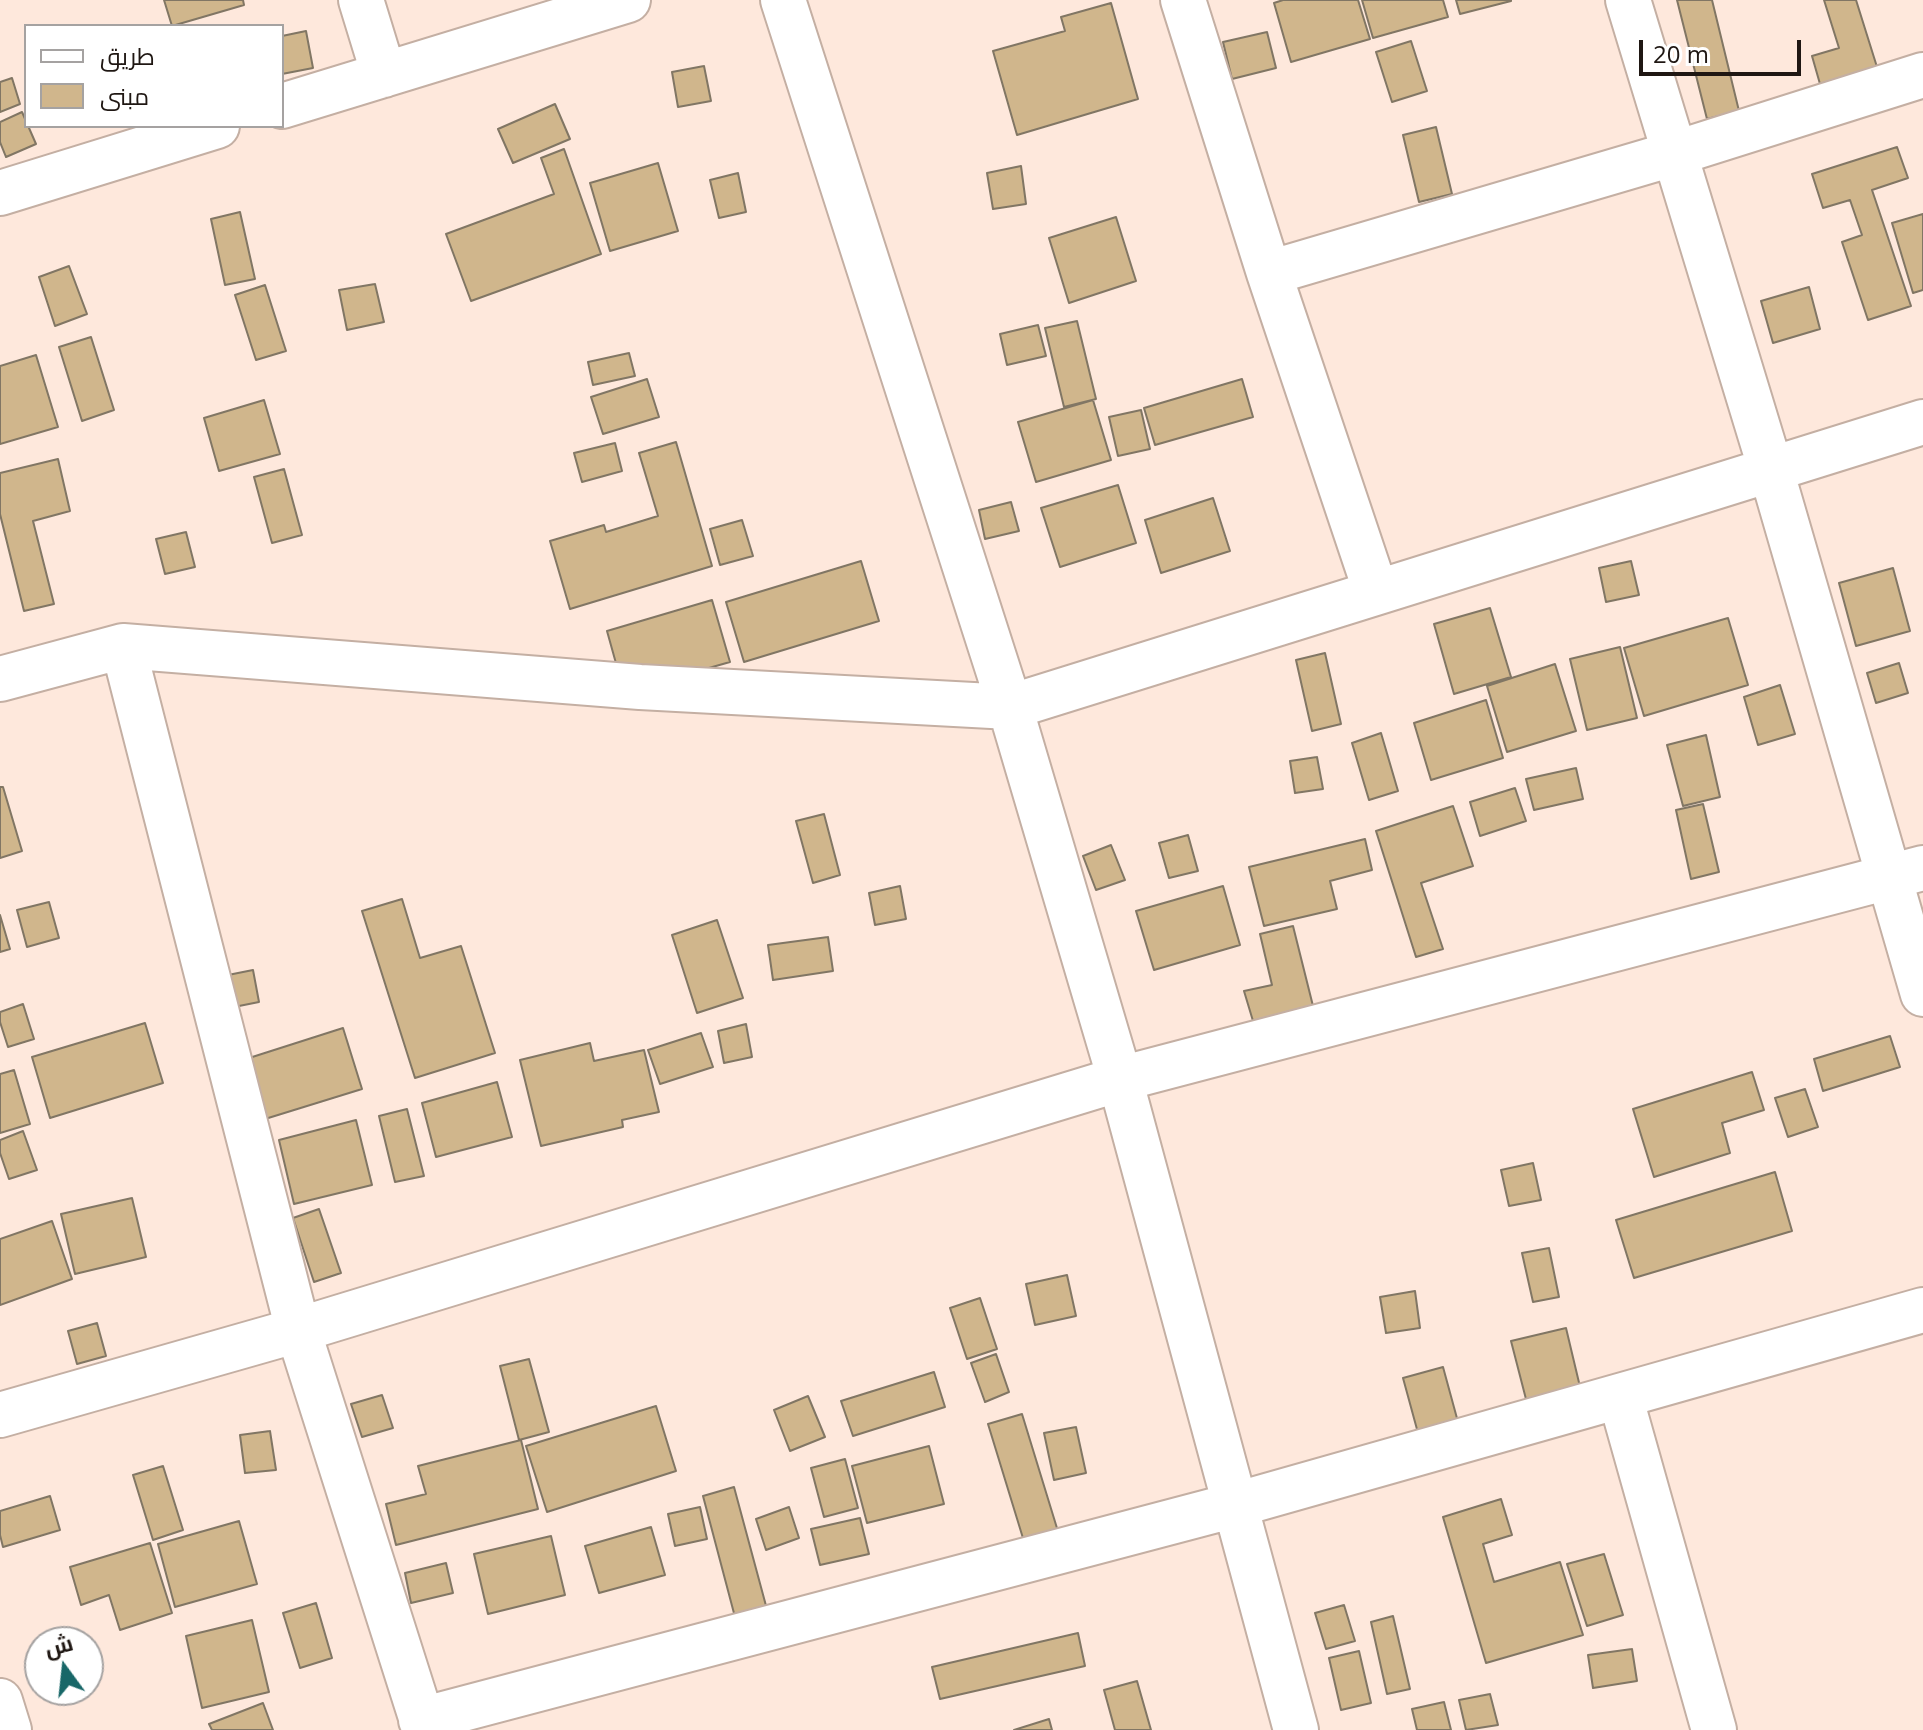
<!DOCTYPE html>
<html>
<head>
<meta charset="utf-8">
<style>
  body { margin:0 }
  #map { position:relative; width:1923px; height:1730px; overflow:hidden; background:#fee8dc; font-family:"Open Sans",Cairo,sans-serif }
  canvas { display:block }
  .legend { position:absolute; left:24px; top:24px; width:260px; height:104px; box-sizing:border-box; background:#fff; border:2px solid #a5a2a1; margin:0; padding:10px 14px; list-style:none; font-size:24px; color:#1f1713 }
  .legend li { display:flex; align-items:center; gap:16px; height:40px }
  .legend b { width:40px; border:2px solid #a5a2a1 }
  .north { position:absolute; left:24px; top:1626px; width:80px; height:80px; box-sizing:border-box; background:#fff; border:2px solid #a5a2a1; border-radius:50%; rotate:345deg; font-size:22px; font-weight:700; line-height:32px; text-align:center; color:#1f1713 }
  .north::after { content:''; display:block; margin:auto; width:28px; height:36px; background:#186768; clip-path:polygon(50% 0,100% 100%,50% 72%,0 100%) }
  .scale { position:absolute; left:1639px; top:40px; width:162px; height:36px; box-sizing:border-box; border:4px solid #1f1713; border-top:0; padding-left:10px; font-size:24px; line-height:28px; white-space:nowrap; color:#1f1713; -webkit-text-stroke:6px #fff; paint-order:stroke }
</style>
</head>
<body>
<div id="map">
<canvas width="1923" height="1730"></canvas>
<ul class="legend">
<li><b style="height:10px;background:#fff"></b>طريق</li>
<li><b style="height:22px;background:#d0b68c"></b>مبنى</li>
</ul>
<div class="north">ش</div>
<div class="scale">20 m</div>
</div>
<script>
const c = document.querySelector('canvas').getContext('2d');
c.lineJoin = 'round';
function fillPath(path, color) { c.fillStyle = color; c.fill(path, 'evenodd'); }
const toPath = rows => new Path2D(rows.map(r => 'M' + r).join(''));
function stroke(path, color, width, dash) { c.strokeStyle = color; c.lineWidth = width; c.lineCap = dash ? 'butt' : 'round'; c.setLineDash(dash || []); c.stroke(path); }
const building = toPath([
  [164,0,243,0,244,5,172,26,164,0],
  [1283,0,1358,0,1370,39,1291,62,1274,3,1283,0],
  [1362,0,1443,0,1448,17,1373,38,1362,0],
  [1456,0,1511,0,1511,1,1460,14,1456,0],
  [1677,0,1712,0,1739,111,1707,119,1677,0],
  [1824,0,1856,0,1877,67,1820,84,1812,56,1839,48,1824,0],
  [1111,3,1138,99,1017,135,993,51,1065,31,1061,17,1111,3],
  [306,31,313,68,282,74,282,36,306,31],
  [1267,32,1276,68,1232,79,1223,42,1267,32],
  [1411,41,1427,91,1392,102,1376,52,1411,41],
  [704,66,711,101,678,107,672,72,704,66],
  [12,78,20,104,0,112,0,82,12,78],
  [555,104,570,139,513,163,498,129,555,104],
  [22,112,36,144,6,157,0,142,0,122,22,112],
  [1436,127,1452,194,1419,202,1403,135,1436,127],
  [1897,147,1908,178,1872,190,1911,306,1868,320,1842,242,1862,235,1850,200,1823,208,1812,174,1897,147],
  [564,149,601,254,471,301,446,234,554,194,541,158,564,149],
  [658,163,678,231,610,251,590,183,658,163],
  [1021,166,1026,204,993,209,987,173,1021,166],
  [738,173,746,212,719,218,710,180,738,173],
  [240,212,255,279,225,285,211,219,240,212],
  [1923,214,1923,290,1913,293,1892,223,1923,214],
  [1116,217,1136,281,1069,303,1049,238,1116,217],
  [69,266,87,314,55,326,39,277,69,266],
  [375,284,384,322,347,330,339,290,375,284],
  [265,285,286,351,256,360,235,295,265,285],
  [1809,287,1820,329,1773,343,1761,301,1809,287],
  [1077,321,1096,399,1064,407,1045,328,1077,321],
  [1038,325,1046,356,1007,365,1000,334,1038,325],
  [91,337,114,410,82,421,59,347,91,337],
  [629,353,635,376,593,385,588,362,629,353],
  [36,355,58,427,0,444,0,366,36,355],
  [647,379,659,417,603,434,591,397,647,379],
  [1242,379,1253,417,1155,445,1144,408,1242,379],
  [264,400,280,454,219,471,204,418,264,400],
  [1093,400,1111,460,1036,482,1018,422,1093,400],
  [1141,410,1150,449,1118,456,1109,417,1141,410],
  [676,442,712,566,570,609,550,541,604,525,606,532,658,516,639,453,676,442],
  [615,443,622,471,582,482,574,453,615,443],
  [58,459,70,511,33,521,54,604,24,611,0,514,0,473,58,459],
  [284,469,302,535,272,543,254,477,284,469],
  [1118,485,1136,543,1060,567,1041,508,1118,485],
  [1213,498,1230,551,1161,573,1145,520,1213,498],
  [1011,502,1019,531,985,539,979,510,1011,502],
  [742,520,753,556,720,565,710,529,742,520],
  [186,532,195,567,165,574,156,539,186,532],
  [861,561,879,621,744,662,726,602,861,561],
  [1631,561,1639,595,1606,602,1599,568,1631,561],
  [1893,568,1910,631,1856,646,1839,583,1893,568],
  [712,600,730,662,624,692,607,631,712,600],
  [1490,608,1511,677,1454,694,1434,624,1490,608],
  [1728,618,1748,685,1644,716,1624,648,1728,618],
  [1620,647,1637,718,1587,730,1570,659,1620,647],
  [1325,653,1341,724,1312,731,1296,660,1325,653],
  [1899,663,1908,693,1876,703,1867,673,1899,663],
  [1555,664,1576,731,1507,752,1487,686,1555,664],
  [1780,685,1795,734,1758,745,1744,697,1780,685],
  [1486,700,1503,758,1431,780,1414,723,1486,700],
  [1381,733,1398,791,1369,800,1352,743,1381,733],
  [1706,735,1720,797,1683,806,1667,745,1706,735],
  [1317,757,1323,789,1295,793,1290,761,1317,757],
  [1576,768,1583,799,1534,810,1526,779,1576,768],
  [0,787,3,787,22,851,0,858,0,787],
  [1515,788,1526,821,1480,836,1470,802,1515,788],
  [1703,804,1719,872,1691,879,1676,810,1703,804],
  [1453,806,1473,866,1421,883,1443,949,1416,957,1376,831,1453,806],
  [824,814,840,875,813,883,796,821,824,814],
  [1188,835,1198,871,1169,878,1159,843,1188,835],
  [1365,839,1372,870,1330,881,1337,909,1264,926,1249,867,1365,839],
  [1111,845,1125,880,1096,890,1083,856,1111,845],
  [900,886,906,919,875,925,869,893,900,886],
  [1223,886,1240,945,1154,970,1136,911,1223,886],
  [402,899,420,958,461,946,495,1053,415,1078,362,911,402,899],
  [49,902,59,938,27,947,17,910,49,902],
  [0,915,10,949,0,952,0,915],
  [717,920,743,998,697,1013,672,935,717,920],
  [1293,926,1313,1006,1253,1021,1244,991,1272,985,1260,934,1293,926],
  [828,937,833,971,773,980,768,945,828,937],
  [253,970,259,1002,229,1008,223,976,253,970],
  [23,1004,34,1039,8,1047,0,1022,0,1012,23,1004],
  [145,1023,163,1083,50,1118,32,1057,145,1023],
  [746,1024,752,1057,724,1063,718,1031,746,1024],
  [343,1028,362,1089,265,1119,246,1059,343,1028],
  [701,1033,713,1067,660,1084,648,1050,701,1033],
  [1890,1036,1900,1067,1823,1091,1814,1059,1890,1036],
  [590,1043,594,1061,644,1050,659,1112,622,1120,623,1127,541,1146,520,1060,590,1043],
  [14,1070,30,1124,0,1133,0,1074,14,1070],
  [1752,1072,1764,1110,1722,1123,1730,1153,1654,1177,1633,1109,1752,1072],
  [497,1082,512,1137,436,1157,422,1103,497,1082],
  [1805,1089,1818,1127,1788,1137,1775,1098,1805,1089],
  [407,1109,424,1176,395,1182,379,1116,407,1109],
  [356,1120,372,1185,294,1204,279,1140,356,1120],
  [23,1131,37,1170,9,1179,0,1153,0,1140,23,1131],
  [1533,1163,1541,1200,1509,1206,1501,1170,1533,1163],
  [1775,1172,1792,1231,1634,1278,1616,1220,1775,1172],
  [132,1198,146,1257,75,1274,61,1214,132,1198],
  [319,1209,341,1273,314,1282,293,1218,319,1209],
  [52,1221,72,1279,0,1305,0,1239,52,1221],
  [1549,1248,1559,1297,1533,1302,1522,1253,1549,1248],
  [1067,1275,1076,1316,1035,1325,1026,1284,1067,1275],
  [1415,1291,1420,1328,1386,1333,1380,1297,1415,1291],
  [980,1298,997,1349,967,1359,950,1308,980,1298],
  [97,1323,106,1356,77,1364,68,1331,97,1323],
  [1566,1328,1581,1391,1527,1403,1511,1341,1566,1328],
  [996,1354,1009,1392,985,1402,971,1363,996,1354],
  [529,1359,549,1432,519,1440,500,1366,529,1359],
  [1443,1367,1458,1422,1418,1433,1403,1378,1443,1367],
  [934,1372,945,1407,853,1436,841,1401,934,1372],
  [382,1395,393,1428,362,1437,351,1404,382,1395],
  [808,1396,825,1437,790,1451,774,1410,808,1396],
  [656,1406,676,1471,547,1512,526,1446,656,1406],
  [1022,1414,1064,1551,1030,1561,988,1424,1022,1414],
  [1076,1427,1086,1473,1054,1480,1044,1433,1076,1427],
  [270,1431,276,1470,245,1473,240,1435,270,1431],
  [521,1440,538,1509,396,1545,386,1504,426,1494,418,1466,521,1440],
  [929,1446,944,1504,867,1523,852,1466,929,1446],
  [845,1459,858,1508,824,1517,811,1468,845,1459],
  [163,1466,183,1530,153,1540,133,1475,163,1466],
  [734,1487,772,1628,740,1636,703,1496,734,1487],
  [50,1496,60,1530,3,1547,0,1535,0,1511,50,1496],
  [1501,1499,1512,1535,1483,1544,1494,1582,1560,1562,1583,1635,1486,1663,1443,1517,1501,1499],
  [700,1507,707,1539,675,1546,668,1514,700,1507],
  [789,1507,799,1538,766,1550,756,1519,789,1507],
  [860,1518,869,1554,820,1565,811,1529,860,1518],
  [239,1521,257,1584,175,1607,158,1544,239,1521],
  [651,1527,665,1575,599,1593,585,1546,651,1527],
  [551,1536,565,1595,488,1614,474,1554,551,1536],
  [150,1543,172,1613,120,1630,109,1595,81,1605,70,1567,150,1543],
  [1604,1554,1623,1615,1587,1626,1567,1564,1604,1554],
  [446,1563,453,1593,411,1603,405,1573,446,1563],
  [316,1603,332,1658,300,1668,283,1613,316,1603],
  [1344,1605,1355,1641,1326,1649,1315,1613,1344,1605],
  [1393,1616,1410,1689,1387,1694,1371,1622,1393,1616],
  [252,1620,269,1692,202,1708,186,1636,252,1620],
  [1078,1633,1085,1666,940,1699,932,1667,1078,1633],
  [1632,1649,1637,1681,1593,1688,1588,1655,1632,1649],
  [1359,1651,1371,1703,1341,1710,1329,1658,1359,1651],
  [1137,1681,1151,1730,1115,1730,1104,1690,1137,1681],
  [1490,1694,1498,1725,1466,1730,1459,1700,1490,1694],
  [1444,1702,1451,1730,1417,1730,1412,1709,1444,1702],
  [263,1703,273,1730,212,1730,209,1724,263,1703],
  [1049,1719,1052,1730,1014,1730,1049,1719]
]);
fillPath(building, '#d0b68c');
stroke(building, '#817664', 2);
const minor = toPath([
  [361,0,384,75],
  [783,0,1010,707,1120,1079,1296,1730],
  [1183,0,1269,273,1376,592],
  [1628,0,1771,470,1923,994],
  [282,106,628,0],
  [0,193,217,126],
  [1269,273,1676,153,1923,75],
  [123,646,298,1330,425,1730],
  [0,679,123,646,640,687,1010,707,1923,422],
  [1620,1396,1714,1730],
  [0,1415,298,1330,1120,1079,1923,868],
  [0,1701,9,1730],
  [421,1720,1235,1505,1923,1310]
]);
stroke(minor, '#c4afa3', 48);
stroke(minor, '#fff', 44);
</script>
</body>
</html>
